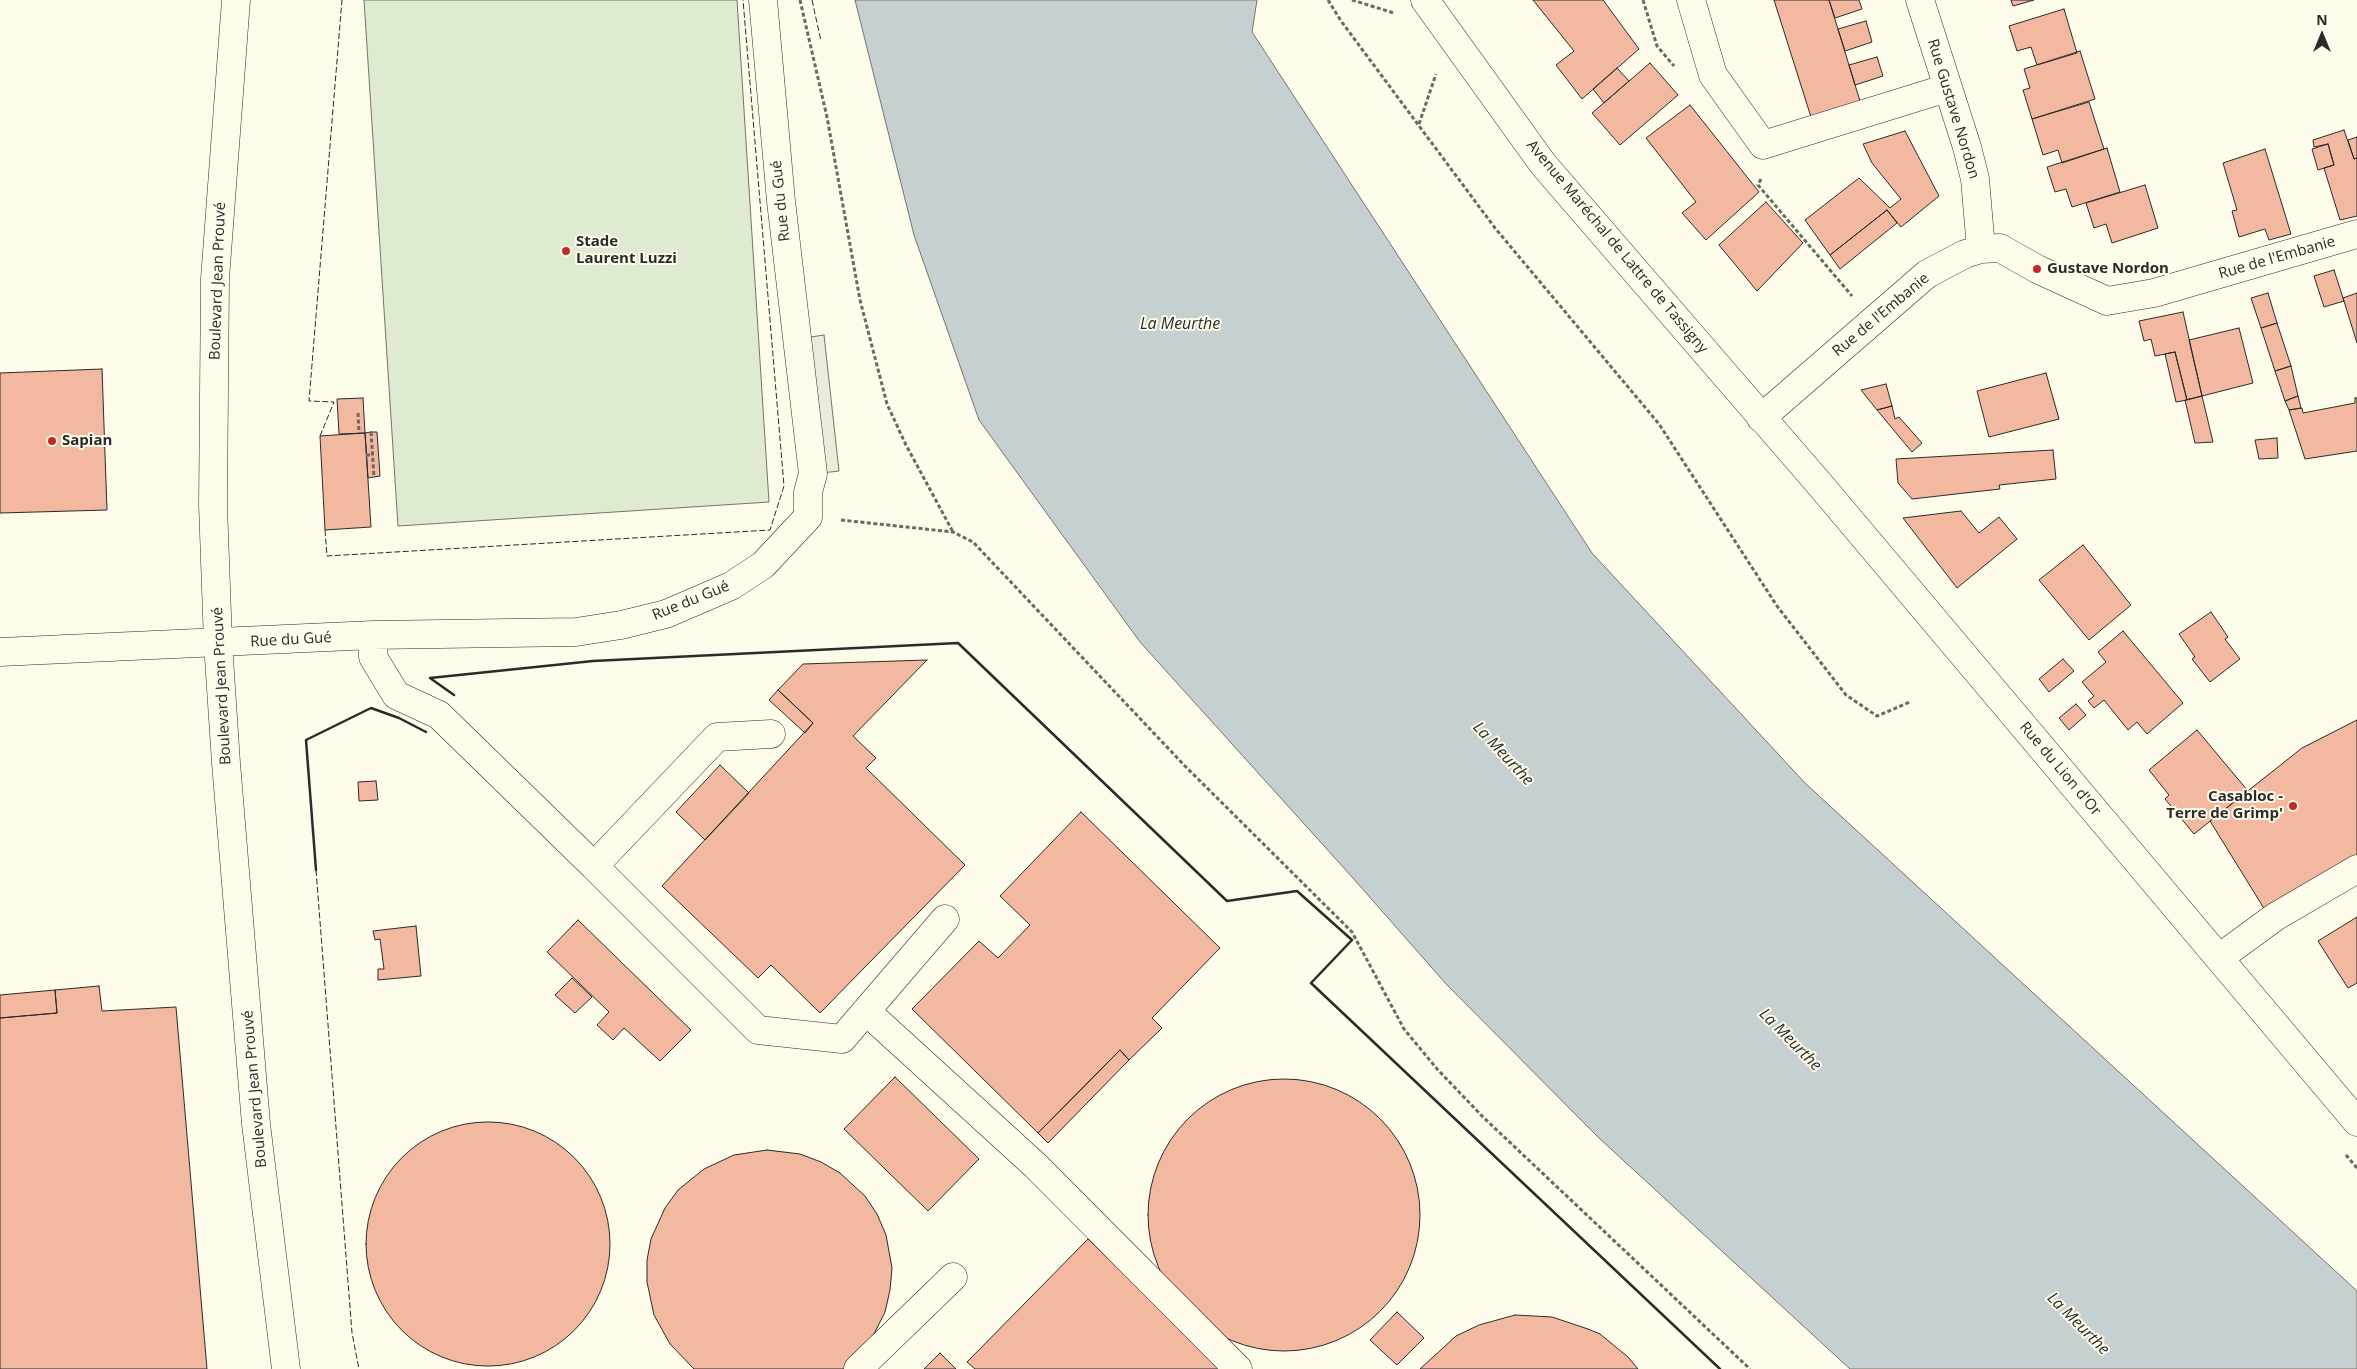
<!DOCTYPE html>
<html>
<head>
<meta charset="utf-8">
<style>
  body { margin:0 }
  #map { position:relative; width:2357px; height:1369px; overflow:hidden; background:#fdfbea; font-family:"Open Sans",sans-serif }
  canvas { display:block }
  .north { position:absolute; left:2297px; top:10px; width:50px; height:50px; -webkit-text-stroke:4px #fdfbea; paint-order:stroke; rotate:0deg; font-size:14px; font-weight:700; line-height:20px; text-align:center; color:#2b2b2b }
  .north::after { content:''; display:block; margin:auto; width:18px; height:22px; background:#2b2b2b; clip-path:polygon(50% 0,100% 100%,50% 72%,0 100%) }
</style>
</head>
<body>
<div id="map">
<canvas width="2357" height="1369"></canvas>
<div class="north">N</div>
</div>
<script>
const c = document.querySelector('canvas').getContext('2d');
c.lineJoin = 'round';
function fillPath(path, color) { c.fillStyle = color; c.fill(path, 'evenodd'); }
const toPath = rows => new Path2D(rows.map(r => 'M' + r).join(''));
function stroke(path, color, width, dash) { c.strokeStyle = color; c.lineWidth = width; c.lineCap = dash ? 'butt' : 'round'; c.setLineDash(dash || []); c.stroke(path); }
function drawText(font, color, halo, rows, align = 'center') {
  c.font = font + ' "Open Sans",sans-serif'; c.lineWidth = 4; c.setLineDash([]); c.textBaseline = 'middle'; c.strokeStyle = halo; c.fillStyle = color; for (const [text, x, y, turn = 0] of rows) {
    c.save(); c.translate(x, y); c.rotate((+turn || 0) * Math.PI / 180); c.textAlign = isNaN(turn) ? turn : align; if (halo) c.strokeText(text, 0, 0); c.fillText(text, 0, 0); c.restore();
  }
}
const green = toPath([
  [364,0,737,0,769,502,398,526,364,0]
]);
fillPath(green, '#deebd1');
stroke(green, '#74746e', 1);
const parking = toPath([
  [824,335,839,471,813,474,797,339,824,335]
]);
fillPath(parking, '#eceadb');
stroke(parking, '#74746e', 1);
const water = toPath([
  [855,0,1257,0,1252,32,1592,553,1805,783,2357,1291,2357,1369,1850,1369,1599,1138,1447,985,1352,877,1140,642,979,420,914,235,855,0]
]);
fillPath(water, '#c7d0d0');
stroke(water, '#74746e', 1);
const building = toPath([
  [1533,0,1603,0,1639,49,1582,99,1556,65,1574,51,1533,0],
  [1774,0,1829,0,1860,101,1811,117,1774,0],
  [1829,0,1859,0,1862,9,1835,18,1829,0],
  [2011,0,2034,0,2013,6,2011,0],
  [2064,9,2077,53,2037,65,2031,47,2017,51,2009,26,2064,9],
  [1866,21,1872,42,1845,51,1838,29,1866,21],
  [2080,51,2095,99,2032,119,2023,90,2030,88,2024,69,2080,51],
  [1877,57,1883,76,1855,85,1849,65,1877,57],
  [1650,63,1678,95,1620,145,1592,113,1650,63],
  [1617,68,1629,81,1604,103,1593,89,1617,68],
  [2089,102,2104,149,2062,163,2058,150,2043,155,2032,119,2089,102],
  [1690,105,1759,192,1706,240,1682,213,1696,202,1646,138,1690,105],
  [2344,130,2354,159,2357,158,2357,216,2340,220,2324,168,2334,165,2328,144,2314,147,2313,140,2344,130],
  [1905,131,1939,196,1901,227,1887,210,1830,255,1805,220,1859,178,1890,208,1901,199,1872,163,1863,144,1905,131],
  [2357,137,2357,158,2354,159,2348,140,2357,137],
  [2328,144,2334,165,2318,170,2312,149,2328,144],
  [2107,148,2120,192,2072,207,2066,189,2055,192,2047,167,2107,148],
  [2265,149,2291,234,2269,240,2265,229,2239,237,2232,211,2237,210,2223,163,2265,149],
  [2145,185,2158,228,2112,243,2106,224,2094,228,2086,203,2145,185],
  [1766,202,1803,243,1757,291,1719,245,1766,202],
  [1887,210,1897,223,1840,269,1830,255,1887,210],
  [2334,270,2344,301,2324,307,2314,276,2334,270],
  [2268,293,2277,323,2261,328,2251,298,2268,293],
  [2357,293,2357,343,2343,298,2357,293],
  [2183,312,2202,396,2187,400,2175,352,2155,356,2151,339,2144,341,2139,321,2183,312],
  [2277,323,2291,366,2275,371,2261,328,2277,323],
  [2239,328,2253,383,2202,396,2189,340,2239,328],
  [2175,352,2187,400,2176,402,2165,354,2175,352],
  [2291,366,2298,396,2285,401,2275,371,2291,366],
  [102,369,107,510,0,513,0,373,102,369],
  [2046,373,2059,419,1989,437,1977,391,2046,373],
  [1886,384,1892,406,1877,410,1861,390,1886,384],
  [2202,396,2213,442,2195,443,2185,400,2202,396],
  [2298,396,2301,408,2289,410,2285,401,2298,396],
  [363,398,365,433,339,434,337,399,363,398],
  [2355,398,2357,398,2357,451,2305,459,2289,410,2302,408,2303,413,2355,403,2355,398],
  [1892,406,1895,419,1899,417,1922,443,1912,452,1877,410,1892,406],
  [371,432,377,432,380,476,368,478,365,433,371,432],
  [365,433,371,527,325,530,320,436,365,433],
  [2277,438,2278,458,2259,459,2255,440,2277,438],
  [2053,450,2056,479,1999,485,2000,489,1912,499,1898,483,1896,459,2053,450],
  [1961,511,1979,533,1999,517,2017,539,1957,588,1903,518,1961,511],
  [2083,545,2131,605,2089,640,2039,580,2083,545],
  [2211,612,2228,637,2225,639,2240,659,2210,682,2192,659,2195,657,2179,634,2211,612],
  [2123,631,2183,703,2147,734,2137,722,2128,730,2104,700,2094,708,2088,701,2094,696,2082,682,2106,662,2098,652,2123,631],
  [2063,659,2074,671,2049,692,2039,679,2063,659],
  [927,660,853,736,876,758,866,768,965,865,820,1013,771,965,758,978,662,886,813,723,778,690,803,664,927,660],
  [778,690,813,723,805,733,769,700,778,690],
  [2076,704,2086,715,2069,730,2059,718,2076,704],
  [2357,720,2357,857,2265,910,2210,821,2302,748,2357,720],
  [2197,730,2248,791,2194,834,2165,799,2169,795,2149,770,2197,730],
  [720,765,749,793,705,840,676,812,720,765],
  [376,781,378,800,359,801,358,782,376,781],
  [1081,812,1220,948,1152,1018,1162,1028,1129,1060,1120,1050,1038,1133,912,1009,979,941,998,958,1030,925,1000,896,1081,812],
  [2357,917,2357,983,2348,988,2318,941,2357,917],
  [578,920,691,1030,660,1061,624,1028,613,1040,597,1025,609,1012,547,952,578,920],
  [416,926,421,976,378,980,378,969,384,969,380,939,375,940,373,931,416,926],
  [572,978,592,997,575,1013,555,995,572,978],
  [99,986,102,1011,176,1007,207,1369,0,1369,0,1018,57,1013,55,990,99,986],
  [55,990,57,1013,0,1018,0,995,55,990],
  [1120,1050,1129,1060,1048,1143,1038,1133,1120,1050],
  [895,1077,979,1159,928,1211,844,1129,895,1077],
  '1148 1215a136 136 0 1 1 272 0a136 136 0 1 1-272 0Z',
  '366 1244a122 122 0 1 1 244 0a122 122 0 1 1-244 0Z',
  [767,1150,800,1154,821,1162,840,1173,865,1196,877,1214,886,1235,892,1268,890,1290,885,1312,870,1342,844,1369,694,1369,670,1344,654,1315,647,1282,647,1260,651,1239,665,1208,678,1190,704,1169,734,1155,767,1150],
  [1088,1239,1222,1369,975,1369,967,1362,1088,1239],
  [1397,1312,1424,1338,1397,1365,1370,1340,1397,1312],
  [1515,1315,1552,1317,1588,1329,1600,1334,1628,1357,1638,1369,1420,1369,1456,1336,1479,1325,1515,1315],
  [940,1353,956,1369,924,1369,940,1353]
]);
fillPath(building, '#f2b8a0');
stroke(building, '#2b2b2b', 1);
const minor = toPath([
  [236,0,215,279,213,505,218,643,226,763,256,1124,286,1369],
  [1691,0,1713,75,1763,145,1947,88],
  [1920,0,1967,147,1975,179,1981,249],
  [1761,418,1927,274,1965,254,1981,249,2000,248,2037,269,2107,301,2154,293,2357,234],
  [373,635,373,657,396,695,439,715,594,866,717,737,771,734],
  [0,652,373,635,576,632,621,625,666,614,731,586,763,565,808,517,808,492,813,474,781,201,763,0],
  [594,866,758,1030,842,1039,945,919],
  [2219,958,2275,917,2357,869],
  [866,1011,1036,1166,1238,1369],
  [858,1369,953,1277]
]);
const major = toPath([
  [1425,0,1543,164,1822,487,2357,1122]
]);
stroke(minor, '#2b2b2b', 29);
stroke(major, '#2b2b2b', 29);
stroke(toPath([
  [800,0,827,117,860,300,887,404,906,445,953,532],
  [1328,0,1341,21,1495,228,1659,424,1777,606,1846,695,1877,716,1910,702],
  [1352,0,1394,13],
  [1643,0,1657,46,1674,66],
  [1419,124,1436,74],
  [1761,179,1758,185,1852,296],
  [358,413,359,433],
  [371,432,374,477],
  [366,455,373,455],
  [841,520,953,532,973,542,1184,765,1352,932,1404,1029,1438,1070,1483,1117,1750,1369],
  [2346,1155,2357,1168]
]), '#6a6964', 3, [4, 2.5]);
stroke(minor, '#fdfbea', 28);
stroke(major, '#fdfbea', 28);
stroke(toPath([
  [812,0,821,41],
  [320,436,334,402,309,401,342,0],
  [325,530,327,556,770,530,784,486,743,0],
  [316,870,352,1333,359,1369]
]), '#2b2b2b', 1, [6, 2.5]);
stroke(toPath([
  [454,695,430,678,593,661,958,643,1227,901,1297,891,1352,940,1311,983,1720,1369],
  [316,870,306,740,371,708,399,718,426,732]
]), '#2b2b2b', 2.5);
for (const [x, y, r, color] of [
  [566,251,5,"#c62828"],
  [2037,269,5,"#c62828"],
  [52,441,5,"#c62828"],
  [2293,806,5,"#c62828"]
]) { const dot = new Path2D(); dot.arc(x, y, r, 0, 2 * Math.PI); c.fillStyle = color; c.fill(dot); stroke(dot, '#fdfbea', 2); }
drawText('15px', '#2b2b2b', '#fdfbea', [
  ["Rue Gustave Nordon",1953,109,73],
  ["Rue du Gué",781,201,-96],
  ["Avenue Maréchal de Lattre de Tassigny",1617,247,50],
  ["Rue de l'Embanie",2277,258,-16],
  ["Boulevard Jean Prouvé",218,281,-88],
  ["Rue de l'Embanie",1881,315,-40],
  ["Rue du Gué",691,601,-22],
  ["Rue du Gué",291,640,-3],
  ["Boulevard Jean Prouvé",222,686,-93],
  ["Rue du Lion d'Or",2060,769,50],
  ["Boulevard Jean Prouvé",255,1089,-95]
]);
drawText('bold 15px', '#2b2b2b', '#fdfbea', [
  ["Stade",576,242],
  ["Laurent Luzzi",576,259],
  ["Gustave Nordon",2047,269],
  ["Sapian",62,441],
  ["Casabloc -",2283,797,"right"],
  ["Terre de Grimp'",2283,814,"right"]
], 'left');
drawText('italic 16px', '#2b2b2b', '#fdfbea', [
  ["La Meurthe",1180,324],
  ["La Meurthe",1503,754,47],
  ["La Meurthe",1790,1040,45],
  ["La Meurthe",2078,1324,45]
]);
</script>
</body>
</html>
